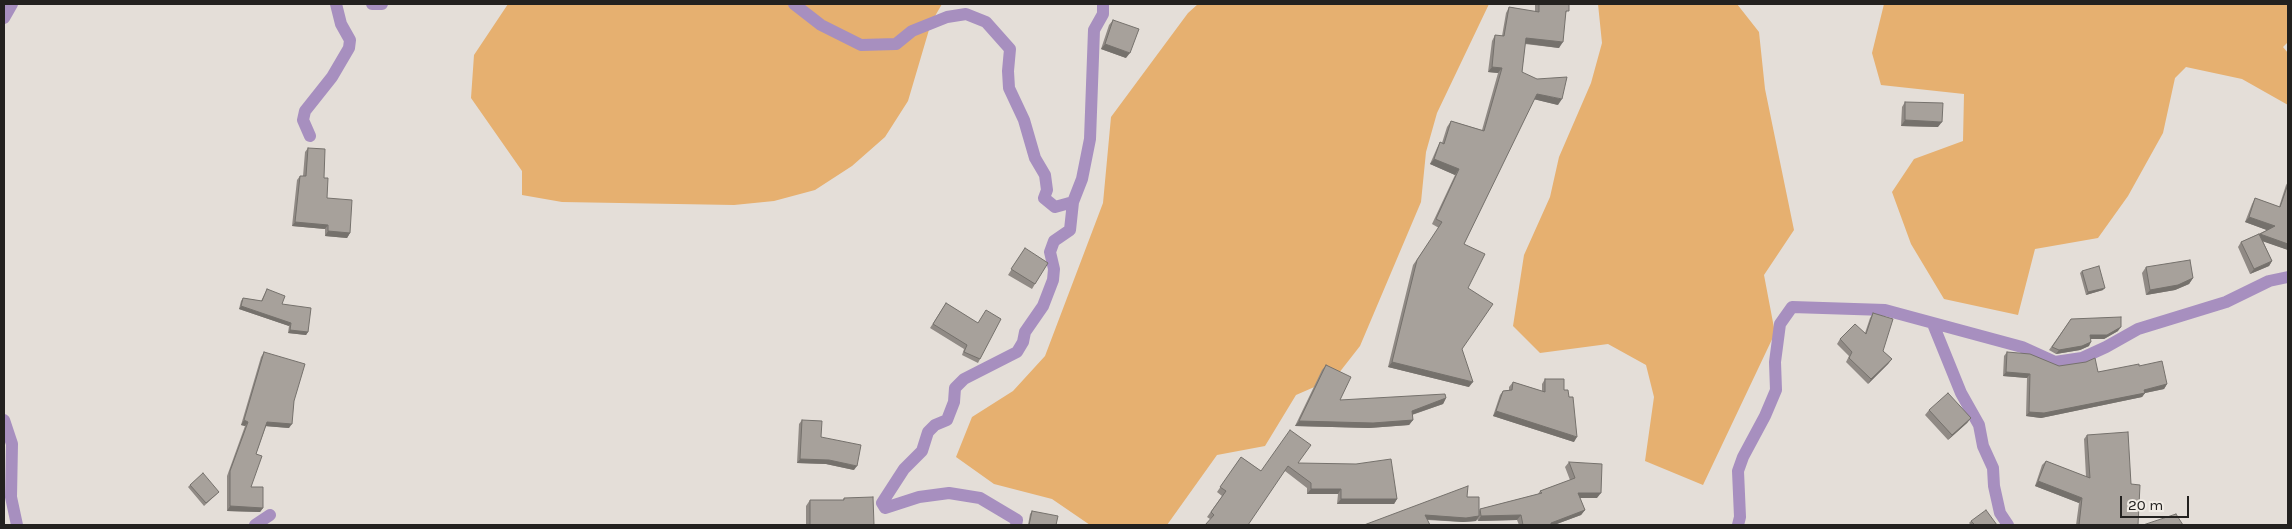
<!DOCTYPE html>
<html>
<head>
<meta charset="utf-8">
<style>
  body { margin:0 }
  #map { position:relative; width:2292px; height:529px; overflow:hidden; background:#e4ded8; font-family:Karla,sans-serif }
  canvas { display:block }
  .frame { position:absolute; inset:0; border:5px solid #23211f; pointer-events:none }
  .scale { position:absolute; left:2120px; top:496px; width:69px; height:22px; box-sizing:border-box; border:2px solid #23211f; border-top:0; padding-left:6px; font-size:15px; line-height:18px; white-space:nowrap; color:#23211f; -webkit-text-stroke:4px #f1ece5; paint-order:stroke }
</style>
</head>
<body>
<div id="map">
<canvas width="2292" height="529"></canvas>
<div class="frame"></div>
<div class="scale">20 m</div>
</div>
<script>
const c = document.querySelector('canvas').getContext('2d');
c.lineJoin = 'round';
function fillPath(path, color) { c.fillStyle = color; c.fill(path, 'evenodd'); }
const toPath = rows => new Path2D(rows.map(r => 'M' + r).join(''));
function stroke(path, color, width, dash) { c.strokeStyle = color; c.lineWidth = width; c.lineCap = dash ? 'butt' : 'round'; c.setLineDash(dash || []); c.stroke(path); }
fillPath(toPath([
  [508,4,942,4,931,23,908,101,885,137,852,166,815,190,774,201,734,205,562,202,522,195,522,171,471,98,474,55],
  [1198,4,1489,4,1437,113,1426,152,1421,202,1360,346,1335,378,1296,395,1265,446,1217,455,1167,525,1090,525,1052,499,994,484,956,457,972,417,1013,391,1045,356,1103,203,1111,117,1188,13],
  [1598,4,1737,4,1759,32,1765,89,1794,230,1764,275,1775,333,1703,485,1645,461,1654,397,1646,365,1608,344,1540,353,1513,326,1524,255,1550,197,1559,157,1591,83,1602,43],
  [1884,4,2288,4,2288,42,2283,47,2288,53,2288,105,2242,79,2186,67,2175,78,2163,133,2128,196,2098,238,2035,249,2018,315,1944,299,1911,244,1892,192,1914,159,1963,141,1964,94,1881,85,1872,53]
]), '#e6b070');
stroke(toPath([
  [372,4,382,4],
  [794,4,821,25,861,45,896,44,912,31,947,17,966,14,986,22,1010,49,1008,71,1009,88,1024,120,1035,158,1045,175,1047,190,1044,198,1055,207,1073,202],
  [4,18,12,4],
  [310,136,303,120,305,111,332,77,349,48,350,40,341,24,336,4],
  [1933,324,1961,393,1979,425,1983,446,1993,468,1994,486,2000,513,2008,525],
  [4,420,12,444,11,497,17,525],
  [255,525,270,515],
  [1016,525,1017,520,980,498,949,493,919,497,885,508,882,503,904,469,922,451,928,432,935,425,947,420,954,402,955,388,964,379,1017,352,1023,342,1025,332,1043,306,1053,280,1054,269,1050,252,1054,241,1070,230,1073,202,1082,179,1090,139,1094,30,1103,14,1103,4],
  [1738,525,1740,517,1738,471,1743,457,1765,416,1776,390,1775,362,1780,324,1792,307,1885,310,2022,347,2055,362,2082,358,2106,347,2138,329,2226,302,2269,281,2288,277]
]), '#a78fbf', 12);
fillPath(toPath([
  [1535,4,1569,4,1565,16,1559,48,1525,44,1522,72,1558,105,1534,99,1464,244,1468,288,1462,349,1469,387,1388,367,1413,265,1439,228,1432,224,1455,175,1430,164,1437,148,1440,142,1442,143,1447,127,1451,121,1482,130,1498,73,1488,72,1492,41,1495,35,1502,36,1506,13,1509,7,1535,12],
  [1113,20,1126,58,1101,49,1109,25],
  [1905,102,1938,127,1901,126,1902,107],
  [308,148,324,178,327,198,350,233,347,238,325,236,325,229,292,226,297,180,300,176,303,176,305,152],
  [2288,182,2288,250,2263,241,2272,261,2269,266,2250,274,2238,247,2241,242,2267,230,2245,222,2252,204,2255,198,2279,207,2286,185],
  [1025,248,1035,284,1032,289,1008,275],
  [2146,267,2193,278,2189,284,2175,290,2146,295,2142,273],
  [2082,271,2103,290,2086,295,2080,273],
  [267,289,282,304,308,332,306,335,288,333,289,326,239,309,241,301,243,298,261,301],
  [946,303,977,323,980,359,978,363,962,355,964,349,930,328],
  [1873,313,1883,351,1892,359,1888,364,1868,384,1846,362,1849,356,1837,344,1840,339,1865,333,1870,318],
  [2071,319,2118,331,2104,339,2090,339,2089,346,2080,350,2056,354,2049,350],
  [264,352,294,401,289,428,266,426,256,454,251,487,263,508,260,512,227,511,227,476,245,426,241,425,261,357],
  [2007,352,2059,366,2098,372,2139,366,2167,384,2164,389,2145,393,2142,397,2041,418,2026,416,2027,378,2003,376,2004,356],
  [1326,365,1340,400,1446,398,1443,404,1412,415,1413,420,1409,425,1369,428,1295,426,1322,370],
  [1545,379,1564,390,1569,397,1574,442,1493,416,1500,395,1503,391,1509,390,1509,387,1513,382,1542,391,1542,384],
  [1929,410,1971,418,1967,423,1948,440,1925,415],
  [802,420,821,437,854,470,826,464,797,463,799,424],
  [2087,435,2131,484,2138,525,2076,525,2079,503,2035,486,2042,465,2046,461,2086,477,2084,439],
  [1241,457,1261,471,1298,463,1397,499,1394,504,1337,504,1338,494,1307,494,1307,488,1285,471,1210,519,1207,517,1222,496,1217,492],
  [1569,462,1597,498,1580,498,1585,510,1581,515,1554,525,1519,525,1517,520,1478,521,1477,519,1476,521,1463,522,1427,520,1364,525,1467,497,1479,511,1480,509,1538,494,1540,491,1570,480,1565,467],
  [190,485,217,494,204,506,188,487],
  [844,498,874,525,806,525,806,506,810,500,843,500],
  [1032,511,1056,525,1028,525,1030,514],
  [1971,521,1997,525,1971,525,1969,523]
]), '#908a85');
fillPath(toPath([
  [1526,38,1563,42,1559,48,1522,43],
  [1105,44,1130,53,1126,58,1101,49],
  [1492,67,1502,68,1498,73,1488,72],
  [1537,94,1562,99,1558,105,1533,99],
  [1905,120,1942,122,1938,127,1901,126],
  [1434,159,1459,169,1455,175,1430,164],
  [2249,217,2275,226,2272,232,2245,222],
  [295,222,328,225,325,229,292,226],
  [328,231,350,233,347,238,325,236],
  [2260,234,2288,244,2288,250,2256,239],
  [2272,261,2269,266,2250,274,2254,269],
  [2193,278,2189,284,2175,290,2146,295,2150,290],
  [2105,288,2103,290,2086,295,2088,292],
  [241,306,291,323,289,326,239,309],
  [2121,327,2118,331,2104,339,2087,339,2090,335],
  [290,330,308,332,306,335,288,333],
  [2091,342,2089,346,2080,350,2056,354,2059,350],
  [1892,359,1888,364,1868,384,1871,379],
  [1392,362,1473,382,1469,387,1388,367],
  [2006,372,2030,374,2027,378,2003,376],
  [2167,384,2164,389,2145,393,2142,397,2041,418,2026,416,2029,412,2144,390],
  [1446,398,1443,404,1408,416,1412,411],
  [1496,411,1577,437,1574,442,1493,416],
  [1971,418,1967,423,1948,440,1952,435],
  [244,420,248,422,245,426,241,425],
  [1413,420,1409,425,1369,428,1295,426,1299,421],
  [267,422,292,424,289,428,264,426],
  [800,459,829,460,857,466,854,470,826,464,797,463],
  [2038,481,2082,498,2079,503,2035,486],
  [1311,489,1341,489,1338,494,1307,494],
  [1578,493,1601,493,1597,498,1575,498],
  [1341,499,1397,499,1394,504,1337,504],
  [230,506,263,508,260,512,227,511],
  [1585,510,1581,515,1554,525,1549,525,1551,523],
  [1425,515,1479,516,1476,521,1463,522,1422,519],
  [1521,515,1517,520,1478,521,1481,516]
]), '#75716c');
const building = toPath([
  [1539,4,1569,4,1569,11,1566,11,1563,42,1526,38,1522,72,1537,79,1567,77,1562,99,1537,94,1464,244,1485,254,1468,288,1493,304,1462,349,1473,382,1392,362,1417,260,1442,222,1436,219,1459,169,1434,159,1440,142,1444,144,1451,121,1484,131,1502,68,1492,67,1495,35,1504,36,1509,7,1539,12,1539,4],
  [1113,20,1139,29,1130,53,1105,44,1113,20],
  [1905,102,1943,103,1942,122,1905,120,1905,102],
  [308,148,325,149,324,178,328,178,327,198,352,200,350,233,328,231,328,225,295,222,300,176,306,176,308,148],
  [2288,184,2288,244,2260,234,2275,226,2249,217,2255,198,2280,207,2288,184],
  [2259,234,2272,261,2254,269,2241,242,2259,234],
  [1025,248,1048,263,1035,284,1011,269,1025,248],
  [2190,260,2193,278,2178,285,2150,290,2146,267,2190,260],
  [2099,266,2105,288,2088,292,2082,271,2099,266],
  [267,289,285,296,282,304,311,308,308,332,290,330,291,323,241,306,243,298,262,301,267,289],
  [946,303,978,323,986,310,1001,319,980,359,964,352,967,345,933,324,946,303],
  [1873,313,1893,319,1883,351,1892,359,1871,379,1849,358,1852,352,1840,339,1855,324,1866,334,1873,313],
  [2121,317,2121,327,2107,335,2090,335,2091,342,2082,346,2059,350,2052,347,2071,319,2121,317],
  [264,352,305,364,294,401,292,424,267,422,256,454,262,456,251,487,263,487,263,508,230,506,230,471,248,422,244,420,264,352],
  [2007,352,2030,354,2059,366,2086,362,2095,358,2098,372,2139,364,2139,366,2162,361,2167,384,2144,390,2145,393,2044,413,2029,412,2030,374,2006,372,2007,352],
  [1326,365,1351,377,1340,400,1445,394,1446,398,1412,411,1413,420,1373,423,1299,421,1326,365],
  [1545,379,1564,379,1564,390,1568,390,1569,397,1573,397,1577,437,1496,411,1503,391,1512,390,1513,382,1545,392,1545,379],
  [1948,393,1971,418,1952,435,1929,410,1948,393],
  [802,420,822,421,821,437,861,445,857,466,829,460,800,459,802,420],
  [1290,430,1311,445,1298,463,1356,464,1391,459,1397,499,1341,499,1341,489,1311,489,1311,483,1288,466,1248,525,1205,525,1214,515,1211,512,1226,491,1220,487,1241,457,1261,471,1290,430],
  [2128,432,2131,484,2140,485,2138,525,2079,525,2082,498,2038,481,2046,461,2090,478,2087,435,2128,432],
  [1569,462,1602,464,1601,493,1578,493,1585,510,1551,523,1551,525,1523,525,1521,515,1481,516,1480,509,1542,493,1540,491,1575,478,1569,462],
  [203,473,219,492,206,503,190,485,203,473],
  [1468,486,1467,497,1479,497,1479,516,1466,518,1425,515,1430,525,1364,525,1468,486],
  [873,497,874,525,810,525,810,500,844,500,844,498,873,497],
  [1986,510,1997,525,1975,525,1971,521,1986,510],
  [1032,511,1058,516,1056,525,1029,525,1032,511],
  [2176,514,2183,525,2143,525,2176,514]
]);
fillPath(building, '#a7a19b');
stroke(building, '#75716c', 1);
</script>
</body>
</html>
